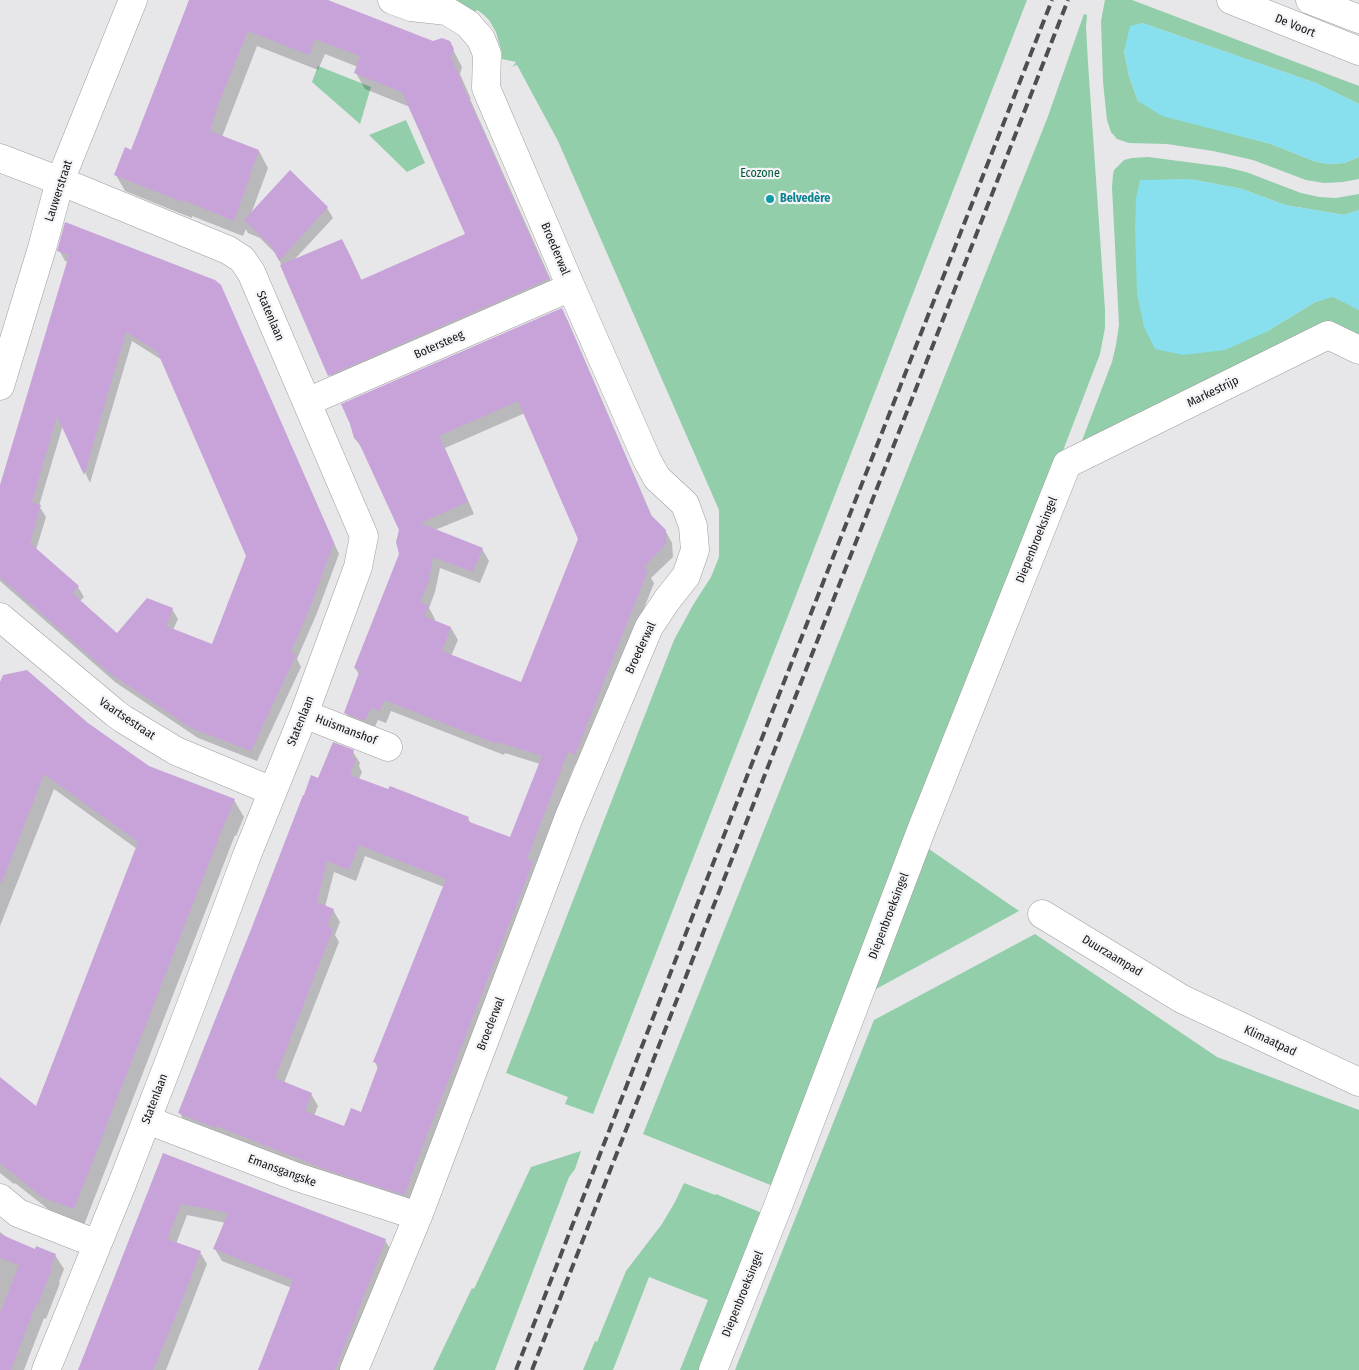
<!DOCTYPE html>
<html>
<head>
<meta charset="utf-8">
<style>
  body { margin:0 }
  canvas { display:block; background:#e7e6e9 }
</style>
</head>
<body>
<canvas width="1359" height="1370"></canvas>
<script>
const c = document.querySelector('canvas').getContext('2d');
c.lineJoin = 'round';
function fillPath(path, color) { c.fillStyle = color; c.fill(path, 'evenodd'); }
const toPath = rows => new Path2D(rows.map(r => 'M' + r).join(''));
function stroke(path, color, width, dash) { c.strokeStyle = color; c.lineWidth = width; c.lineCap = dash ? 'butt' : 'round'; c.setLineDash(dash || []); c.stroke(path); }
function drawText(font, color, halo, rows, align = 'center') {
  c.font = font + ' "Fira Sans Condensed",sans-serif'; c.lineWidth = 4.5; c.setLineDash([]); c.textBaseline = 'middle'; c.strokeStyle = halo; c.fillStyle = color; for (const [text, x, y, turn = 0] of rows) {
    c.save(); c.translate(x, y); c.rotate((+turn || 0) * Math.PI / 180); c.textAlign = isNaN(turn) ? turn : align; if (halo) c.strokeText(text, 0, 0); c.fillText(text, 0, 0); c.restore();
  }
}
fillPath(toPath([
  [450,0,1027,0,786,621,593,1114,565,1104,568,1097,506,1073,674,640,693,605,711,577,719,557,719,510,558,141,517,65,508,68,513,66,516,62,502,59,502,53,496,32,489,20,483,14,477,10,473,14],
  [1105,0,1132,0,1359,86,1359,104,1316,83,1142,23,1124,51,1129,76,1138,101,1222,131,1271,144,1314,161,1327,164,1344,163,1359,157,1359,179,1343,182,1324,183,1306,180,1253,160,1213,151,1167,144,1129,143,1117,139,1111,132,1107,120,1103,82,1101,21],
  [1084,14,1087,15,1086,27,1088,63,1105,310,1105,328,1100,354,1059,461,773,1186,643,1134,1047,119],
  [318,66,371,87,360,124,312,82],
  [406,120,425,163,407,172,369,135],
  [1148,157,1225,167,1246,172,1301,193,1319,197,1336,198,1359,194,1359,210,1344,215,1285,205,1242,189,1190,179,1140,181,1266,332,1315,302,1333,296,1359,310,1359,335,1078,451,1112,362,1116,345,1119,325,1112,187,1113,175,1114,170,1124,160,1132,158],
  [926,847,1019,911,867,994],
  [1035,934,1217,1057,1359,1110,1359,1370,735,1370,874,1020],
  [581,1151,575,1169,569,1177,495,1370,433,1370,472,1288,474,1289,531,1167],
  [684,1183,715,1195,716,1194,762,1213,700,1370,680,1370,708,1300,649,1277,613,1370,583,1370,595,1341,597,1342,626,1271,662,1224,675,1202]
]), '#92ceaa');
fillPath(toPath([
  [1142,23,1316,83,1359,104,1359,157,1344,163,1327,164,1314,161,1271,144,1162,116,1138,101,1129,76,1124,51,1130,26],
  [1190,179,1242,189,1285,205,1344,215,1359,210,1359,310,1333,297,1315,302,1266,332,1225,350,1183,355,1155,349,1144,327,1137,294,1135,229,1136,198,1140,180]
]), '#88dfed');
fillPath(toPath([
  [190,0,323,0,433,43,449,42,462,67,460,74,471,99,470,99,558,296,339,391,330,375,277,255,260,238,248,233,246,229,243,236,192,216,192,218,125,191,116,175,131,151],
  [257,46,318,70,325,54,358,67,356,73,365,89,410,107,467,235,362,281,351,257,342,240,294,260,333,218,327,208,290,172,251,214,268,168,259,151,222,137],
  [59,250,226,297,339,554,317,613,297,659,301,667,257,761,198,738,115,682,0,581,0,489,68,262,65,261],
  [132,341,162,360,248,556,213,646,173,630,178,619,172,609,117,634,80,601,84,597,78,587,36,550,46,517,39,506,63,425,90,483],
  [561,310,568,321,653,519,665,530,672,543,673,557,651,578,654,583,582,766,575,764,535,867,539,875,411,1206,186,1125,180,1113,319,780,353,752,360,763,359,766,362,772,359,779,468,818,471,824,511,839,540,764,505,753,504,755,391,711,386,723,378,720,372,733,353,725,346,713,360,676,355,668,400,554,400,530,365,453,355,438],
  [525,413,579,539,522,684,451,656,458,640,451,628,434,621,435,619,429,608,435,592,440,568,480,583,489,561,482,549,435,530,474,514,445,448],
  [365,856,444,887,375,1062,378,1069,362,1114,345,1128,314,1116,318,1106,311,1094,284,1083,339,942,335,935,340,922,333,910,325,907,334,872,356,881],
  [0,685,87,724,148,768,234,800,244,817,236,836,235,835,84,1225,53,1213,15,1183,14,1184,0,1173,0,1079,36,1108,137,849,54,789,0,926],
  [164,1154,385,1240,392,1252,346,1370,260,1370,292,1288,222,1261,215,1249,226,1223,187,1215,176,1244,200,1252,207,1264,166,1370,80,1370],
  [0,1232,9,1239,36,1250,55,1255,64,1269,59,1282,60,1283,46,1319,44,1318,24,1370,0,1370]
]), '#0003');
fillPath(toPath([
  [189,0,328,0,433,41,442,38,450,41,454,49,451,57,462,82,461,82,549,279,328,376,280,265,342,239,361,280,465,234,402,92,354,73,360,56,315,39,309,55,248,31,218,105,210,131,259,150,234,221,183,200,182,202,114,175,125,147,131,150],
  [290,170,328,207,279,261,272,247,244,220],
  [65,222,215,280,221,285,334,543,312,602,293,647,290,651,296,655,251,751,191,728,108,672,0,577,0,485,69,255,57,251],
  [126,332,157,351,246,556,212,644,166,626,173,608,147,598,117,633,72,593,79,586,30,543,41,505,32,502,57,416,84,475],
  [562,308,651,515,666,530,666,544,643,568,648,570,575,755,568,752,527,859,533,862,410,1179,411,1179,404,1195,330,1171,216,1126,216,1128,178,1113,250,932,303,795,304,795,311,775,318,778,333,742,354,750,352,757,356,759,350,775,388,789,390,786,469,817,467,821,510,837,542,756,498,742,497,744,384,700,380,711,371,708,365,721,344,713,360,670,354,668,399,554,396,542,399,530,359,443,354,438,350,424,341,404],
  [518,401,578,539,521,682,442,651,451,627,424,616,429,606,420,602,429,580,433,557,473,572,483,548,420,523,468,502,439,436],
  [359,845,446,879,373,1062,379,1064,361,1112,351,1108,344,1126,305,1111,312,1093,275,1078,333,929,327,926,334,909,317,902,327,861,349,870],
  [27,670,88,723,149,766,235,799,227,819,226,819,74,1209,42,1197,0,1163,0,1077,36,1106,138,842,44,774,2,882,0,882,0,682,3,675],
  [163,1153,386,1239,335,1370,258,1370,293,1280,213,1249,228,1213,181,1204,167,1239,201,1251,180,1306,153,1370,78,1370],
  [0,1234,35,1249,36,1246,56,1254,51,1267,52,1268,38,1305,36,1304,11,1370,0,1370,0,1313,19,1265,0,1258]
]), '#c8a3da');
const street = toPath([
  [0,158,60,181,228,250,242,259,251,272,364,536,358,567,304,714,247,855,194,997,122,1184,46,1370],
  [0,386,42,248,60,181,133,0],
  [307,402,571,287],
  [0,617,115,713,123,719,176,751,272,791],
  [304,714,388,747],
  [1042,914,1182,999,1359,1082],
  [147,1120,297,1177,418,1216],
  [0,1198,18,1213,97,1244],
  [354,1370,418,1216,569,817,649,627,667,600,686,576,695,550,693,526,685,504,657,478,647,460,571,287,486,88,487,54,481,39,468,24,447,11,411,7,392,0],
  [713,1370,778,1206,922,828,1067,464,1328,335,1359,350]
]);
const secondary = toPath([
  [1231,0,1359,51],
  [1310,0,1359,19]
]);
stroke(street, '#9e9da0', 29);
stroke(secondary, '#9e9da0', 29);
stroke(street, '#fff', 28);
stroke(secondary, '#fff', 28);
stroke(toPath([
  [516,1370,751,766,1052,0],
  [532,1370,1068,0]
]), '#4e4e4f', 4, [10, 5]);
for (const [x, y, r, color] of [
  [770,199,5,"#0f9aa8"]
]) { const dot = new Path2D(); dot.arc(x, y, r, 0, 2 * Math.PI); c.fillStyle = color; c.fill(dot); stroke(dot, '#f4f3f7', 2); }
drawText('12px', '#141415', '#f4f3f7', [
  ["De Voort",1295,26,22],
  ["Lauwerstraat",59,191,-72],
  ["Broederwal",555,249,67],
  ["Statenlaan",270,316,67],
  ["Botersteeg",439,345,-24],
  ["Markestrijp",1213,392,-26],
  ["Diepenbroeksingel",1037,540,-68],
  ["Broederwal",641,648,-65],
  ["Vaartsestraat",127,719,34],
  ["Statenlaan",301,721,-68],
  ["Huismanshof",346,730,21],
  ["Diepenbroeksingel",889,916,-69],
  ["Duurzaampad",1112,956,31],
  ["Broederwal",491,1024,-69],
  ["Klimaatpad",1270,1041,25],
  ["Statenlaan",155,1099,-69],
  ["Emansgangske",282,1171,20],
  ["Diepenbroeksingel",743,1294,-68]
]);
drawText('12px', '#065936', '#f4f3f7', [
  ["Ecozone",760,174]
]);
drawText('bold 12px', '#0d838f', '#f4f3f7', [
  ["Belvedère",780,199]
], 'left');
</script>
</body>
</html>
